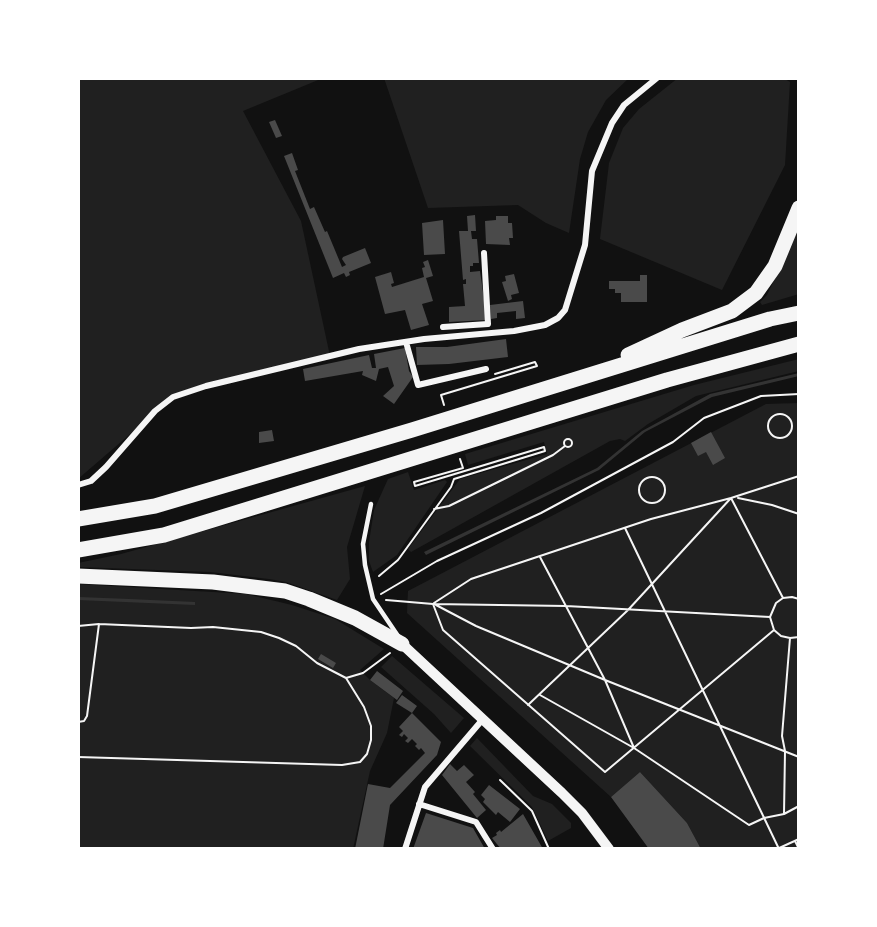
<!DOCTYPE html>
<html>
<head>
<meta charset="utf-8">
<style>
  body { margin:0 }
  #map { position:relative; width:877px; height:927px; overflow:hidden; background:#111; font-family:Quicksand,sans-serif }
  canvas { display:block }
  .frame { position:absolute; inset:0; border:80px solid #fff; pointer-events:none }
</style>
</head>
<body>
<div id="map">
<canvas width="877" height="927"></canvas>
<div class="frame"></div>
</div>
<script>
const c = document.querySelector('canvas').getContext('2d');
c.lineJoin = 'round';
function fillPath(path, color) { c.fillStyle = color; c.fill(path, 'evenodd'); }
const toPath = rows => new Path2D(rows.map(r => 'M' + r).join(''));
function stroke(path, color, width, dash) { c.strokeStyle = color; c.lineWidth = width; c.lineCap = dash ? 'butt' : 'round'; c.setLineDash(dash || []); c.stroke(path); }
fillPath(toPath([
  [78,78,323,78,243,111,301,221,330,356,173,397,78,479],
  [384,78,629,78,606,100,588,132,580,159,569,233,546,223,518,205,428,208],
  [678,78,783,78,790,82,785,165,722,290,600,239,609,163,623,128,639,109],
  [799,224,799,294,762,305,760,302,767,295,793,241],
  [799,359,799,371,696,396,648,424,625,441,620,439,610,441,411,552,408,549,460,479,547,454,544,442,468,465,465,454,694,385],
  [799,403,799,849,701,849,687,823,640,772,611,797,407,613,408,591,766,404],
  [408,472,414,490,445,480,447,482,397,555,373,572,369,561,369,542,374,510,388,479],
  [365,486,347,547,350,579,337,600,286,582,269,579,210,572,78,567,78,563,121,554],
  [78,584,246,594,292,605,335,619,384,649,360,670,370,680,394,698,387,733,370,771,353,849,78,849],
  [392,656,464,718,451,733,434,714,381,667],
  [477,738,533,796,552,804,571,823,571,828,548,841,532,807,470,746]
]), '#202020');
fillPath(toPath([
  [799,373,799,376,712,397,645,432,599,470,426,555,424,552,597,468,642,431,710,394],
  [78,597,129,599,195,602,195,605,78,600]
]), '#333');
fillPath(toPath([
  [275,120,282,136,276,138,269,122],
  [292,153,298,170,295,171,310,209,314,207,325,232,327,231,342,267,346,265,342,259,343,257,365,248,371,263,349,272,350,275,346,277,344,273,333,278,284,156],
  [475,215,476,231,471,231,472,239,477,239,479,263,473,263,473,266,470,266,470,272,480,271,487,320,449,322,449,307,465,306,463,284,466,284,466,279,463,280,459,231,468,231,467,216],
  [496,216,508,216,508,223,512,223,513,238,509,238,510,245,486,244,485,221,496,220],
  [443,220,445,254,424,255,422,223],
  [428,260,433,276,426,278,433,301,422,304,429,325,411,330,405,310,385,314,375,277,391,272,394,283,391,284,392,287,424,277,422,268,425,267,423,262],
  [514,274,519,293,511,295,512,299,508,301,502,282,506,281,505,276],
  [640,275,647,275,647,302,621,302,621,293,615,293,615,289,609,289,609,281,640,281],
  [523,301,525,318,516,319,516,311,497,313,497,318,491,319,490,305],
  [506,339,508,357,449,364,417,365,416,347,447,347],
  [405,348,409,371,413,377,394,404,383,396,394,386,388,367,379,369,376,381,362,375,363,371,305,381,303,369,369,355,372,368,376,368,374,354],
  [272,430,274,441,259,443,259,432],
  [711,432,725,458,713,465,706,452,698,456,691,443],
  [321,654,336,663,333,668,318,659],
  [377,671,403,691,397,700,370,680],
  [402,695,417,706,412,713,396,703],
  [412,713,441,742,437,755,390,805,383,849,355,849,368,784,390,788,425,753,421,748,419,750,415,746,417,744,412,739,408,743,405,741,408,738,404,734,402,737,399,735,403,731,399,727],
  [450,764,457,771,464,765,474,775,466,782,475,792,473,794,486,810,477,818,442,775],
  [640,772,687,823,701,849,649,849,611,797],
  [489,785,520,809,510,822,498,812,496,815,483,802,485,799,481,795],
  [426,813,473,828,485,849,413,849],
  [523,814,543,849,501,849,492,838,497,835,496,833,500,830,501,832]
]), '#4a4a4a');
stroke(toPath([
  [444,405,441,395,537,366,535,362,495,374],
  '768 426a12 12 0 1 1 24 0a12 12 0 1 1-24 0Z',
  '564 443a4 4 0 1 1 8 0a4 4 0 1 1-8 0Z',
  '639 490a13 13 0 1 1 26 0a13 13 0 1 1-26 0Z',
  [738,498,772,505,799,514],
  [434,509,449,506,553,455,565,446],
  [625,528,779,849],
  [540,557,605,680,634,748,749,825,764,818,784,814,799,806],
  [379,576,398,560,451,487,454,479,545,451,544,447,415,486,414,482,463,468,460,459],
  [381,594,437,561,541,513,673,442,704,418,761,396,799,394],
  [799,599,792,597,783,598,776,603,770,617,774,630,781,636,790,638,799,637],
  [386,600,433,604,566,606,770,617],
  [434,603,471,579,651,519,731,498,783,598],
  [433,604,443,630,605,772,774,630],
  [436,605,476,626,605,680,799,757],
  [78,626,99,624,191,628,213,627,261,632,279,638,296,646,317,663,346,678,364,707,371,726,371,740,367,754,360,762,342,765,78,757],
  [346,678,363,673,390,653],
  [540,695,634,748],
  [528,705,628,610,731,498,799,476],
  [78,722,84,721,87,716,99,624],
  [500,780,532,811,549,849],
  [784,814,785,751,782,736,790,638],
  [795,841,799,849],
  [777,849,799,839]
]), '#f5f5f5', 2);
stroke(toPath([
  [371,504,363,544,365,565,373,599,398,636]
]), '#f5f5f5', 4.5);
stroke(toPath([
  [443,327,488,324,484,253],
  [406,342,418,385,486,369],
  [78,485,91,481,106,467,155,411,173,397,206,386,359,349,424,339,514,331,545,325,558,318,565,310,585,245,592,171,612,123,624,105,657,78],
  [419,804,476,822,493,849],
  [405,849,425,787,483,719]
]), '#f5f5f5', 6);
stroke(toPath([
  [402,644,562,793,582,813,609,849]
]), '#f5f5f5', 10);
stroke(toPath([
  [628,355,682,330,732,311,756,293,775,266,799,208],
  [78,519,155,506,412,430,770,319,799,313],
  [78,550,164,535,667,380,799,344],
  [78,576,213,582,285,591,309,599,355,618,402,644]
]), '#f5f5f5', 15);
</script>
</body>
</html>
